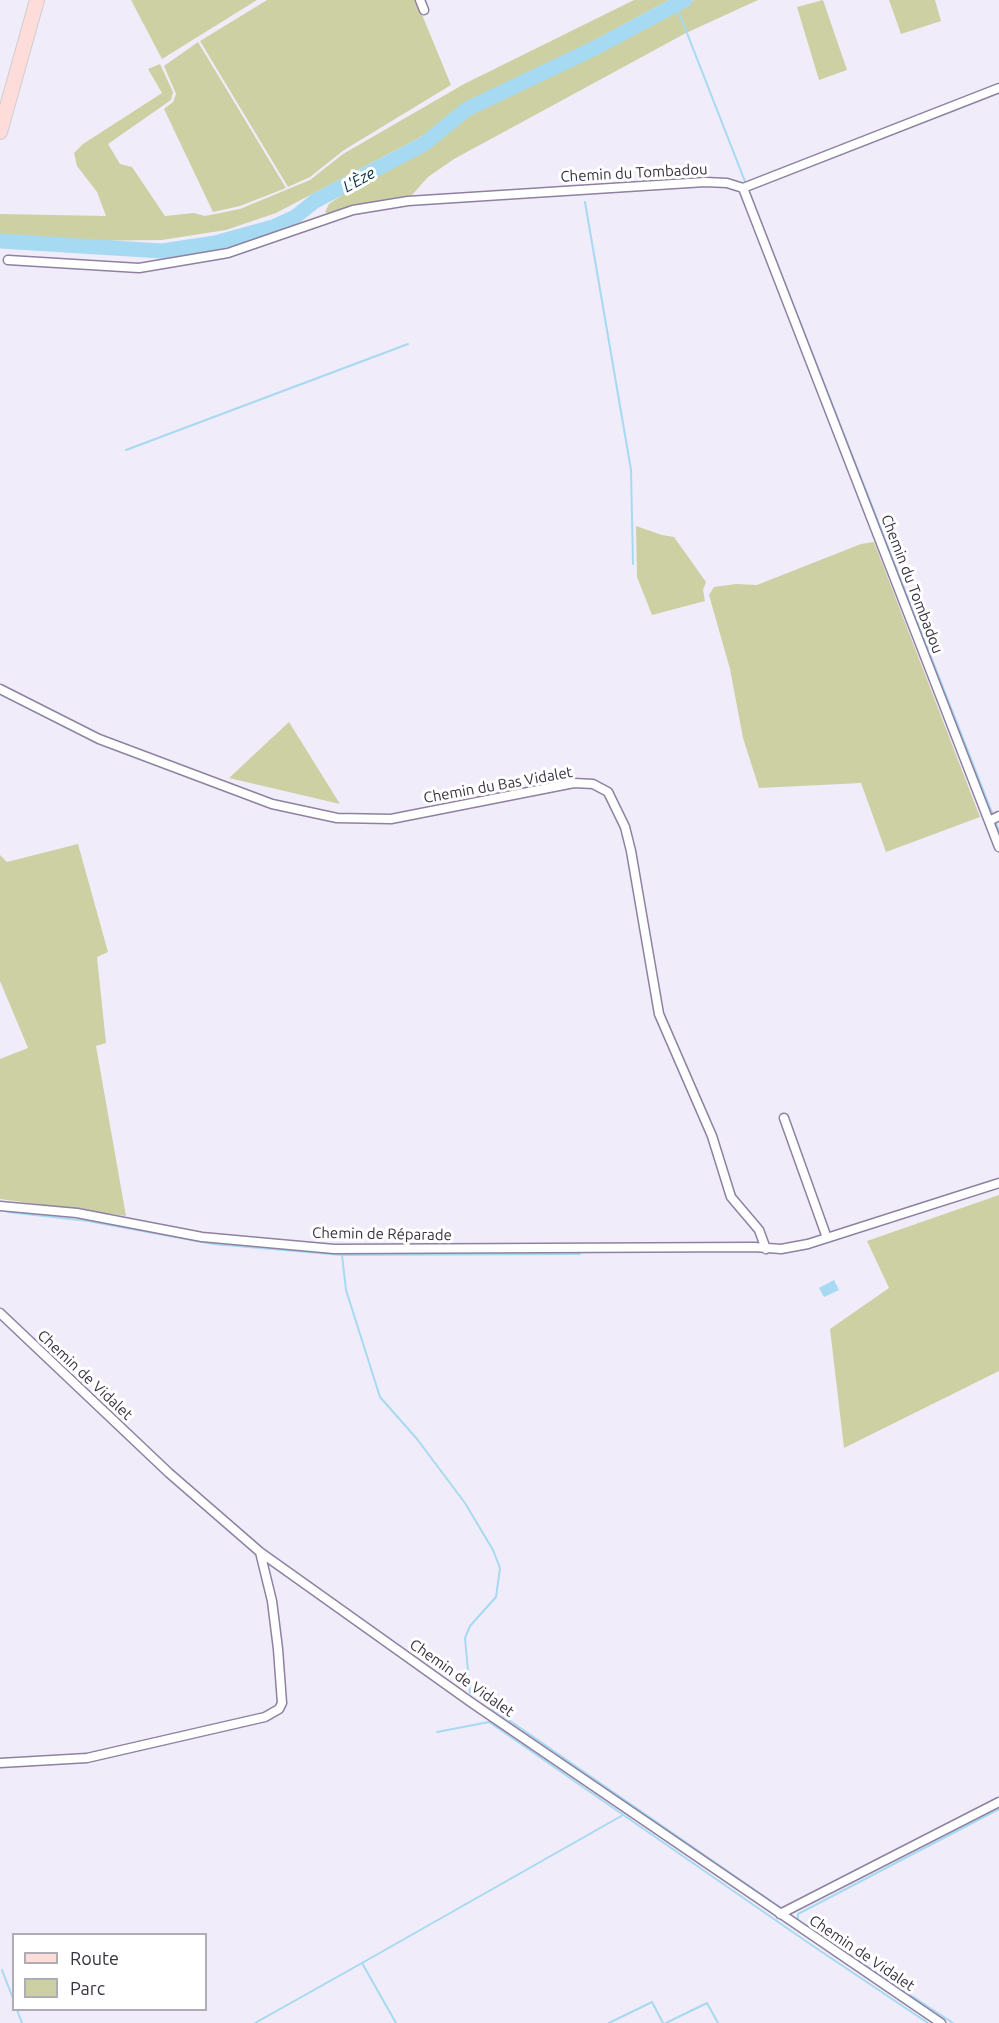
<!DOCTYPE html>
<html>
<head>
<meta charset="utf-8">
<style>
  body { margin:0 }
  #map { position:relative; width:999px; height:2023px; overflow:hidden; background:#f1ecfa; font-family:Ubuntu,sans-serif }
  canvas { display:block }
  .legend { position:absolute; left:12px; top:1933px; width:195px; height:78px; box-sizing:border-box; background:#fff; border:2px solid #afadb3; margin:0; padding:8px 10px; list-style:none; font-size:18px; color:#383240 }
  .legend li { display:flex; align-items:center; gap:12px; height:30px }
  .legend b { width:30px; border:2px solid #afadb3 }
</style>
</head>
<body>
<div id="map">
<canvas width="999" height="2023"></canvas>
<ul class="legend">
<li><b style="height:8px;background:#fddcd9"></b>Route</li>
<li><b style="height:16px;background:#cdd0a3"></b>Parc</li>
</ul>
</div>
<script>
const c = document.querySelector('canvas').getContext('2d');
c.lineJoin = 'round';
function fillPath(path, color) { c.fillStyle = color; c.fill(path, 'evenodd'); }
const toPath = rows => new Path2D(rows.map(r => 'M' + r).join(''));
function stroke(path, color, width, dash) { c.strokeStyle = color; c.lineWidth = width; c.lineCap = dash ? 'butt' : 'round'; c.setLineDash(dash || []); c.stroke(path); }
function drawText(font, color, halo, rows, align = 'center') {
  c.font = font + ' Ubuntu,sans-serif'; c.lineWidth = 6; c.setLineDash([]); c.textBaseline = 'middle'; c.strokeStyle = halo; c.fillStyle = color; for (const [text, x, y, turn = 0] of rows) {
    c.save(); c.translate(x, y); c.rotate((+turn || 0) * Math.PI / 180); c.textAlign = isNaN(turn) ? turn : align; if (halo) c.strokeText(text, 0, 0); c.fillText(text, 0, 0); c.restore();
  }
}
fillPath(toPath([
  [131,0,257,0,162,59],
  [267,0,416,0,451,85,344,150,310,177,288,187,200,41],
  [634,0,669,0,495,94,463,108,419,138,276,213,226,230,162,240,78,241,0,239,0,214,106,216,97,192,77,166,74,153,83,144,162,93,148,69,160,64,173,92,171,100,108,144,120,164,132,167,165,216,194,213,205,216,240,209,310,180,343,154,464,84],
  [694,0,758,0,686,33,454,159,428,177,412,195,351,206,329,214,325,212,329,204,348,191,440,139,458,119,469,110,604,48],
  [823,0,847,70,819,80,797,7],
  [889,0,935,0,941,21,901,34],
  [198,42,286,188,240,206,213,212,164,109,173,102,176,94,164,66],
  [636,526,662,535,674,537,706,582,703,590,705,601,652,615,637,577],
  [874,542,980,817,886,852,861,783,759,788,743,738,730,669,709,595,714,587,736,584,757,585,861,544],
  [289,722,340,804,229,778],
  [78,844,108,952,97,957,106,1043,96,1046,126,1216,0,1199,0,1059,28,1048,0,981,0,855,7,862],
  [999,1195,999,1371,844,1448,830,1329,889,1288,867,1241]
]), '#cdd0a3');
fillPath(toPath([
  [834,1280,839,1290,824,1297,819,1288]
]), '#a5daf2');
stroke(toPath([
  [676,5,746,184],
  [748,189,993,815],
  [585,202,631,470,633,564],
  [126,450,408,344],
  [995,820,999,832],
  [8,1212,88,1221,213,1244,342,1255],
  [470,1693,465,1638,470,1626,496,1597,500,1568,493,1550,465,1503,417,1439,380,1397,346,1290,342,1255,580,1254],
  [490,1707,784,1910],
  [437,1732,489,1722,810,1944,928,2023],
  [798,1921,798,1914,999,1809],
  [813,1931,953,2023],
  [2,1970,14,2001],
  [17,2010,22,2023],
  [255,2023,362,1963],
  [396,2023,362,1963,623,1815],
  [609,2023,652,2002,663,2023],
  [666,2023,707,2003,718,2023]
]), '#a5daf2', 2);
stroke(toPath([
  [0,241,162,251,215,243,273,227,295,217,315,201,424,144,467,109,595,48,685,0]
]), '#a5daf2', 15);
const street = toPath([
  [420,0,424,10],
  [743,188,999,88],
  [8,260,139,268,228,253,353,210,408,201,705,182,727,183,743,188,999,847],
  [0,689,99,739,272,804,337,818,391,819,574,783,593,784,608,792,625,827,631,851,659,1014,712,1136,731,1197,759,1230,766,1249],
  [989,821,999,816],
  [784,1118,827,1238],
  [0,1206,77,1213,202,1237,334,1249,754,1247,781,1249,808,1244,999,1183],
  [0,1313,169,1473,260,1552,472,1703,941,2023],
  [0,1763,87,1758,265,1717,279,1709,282,1703,278,1649,272,1601,260,1552],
  [780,1914,999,1802]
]);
const primary = toPath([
  [0,132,37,0]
]);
stroke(street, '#8e81a1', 11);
stroke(primary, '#cfced1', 16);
stroke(street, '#fff', 8);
stroke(primary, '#fddcd9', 14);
drawText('15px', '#383240', '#fff', [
  ["Chemin du Tombadou",634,173,-3],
  ["Chemin du Tombadou",912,584,69],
  ["Chemin du Bas Vidalet",498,785,-10],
  ["Chemin de Réparade",382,1234,1],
  ["Chemin de Vidalet",85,1375,43],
  ["Chemin de Vidalet",462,1678,35],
  ["Chemin de Vidalet",862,1953,34]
]);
drawText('italic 16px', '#002e3f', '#fff', [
  ["L'Èze",359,180,-29]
]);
</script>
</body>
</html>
